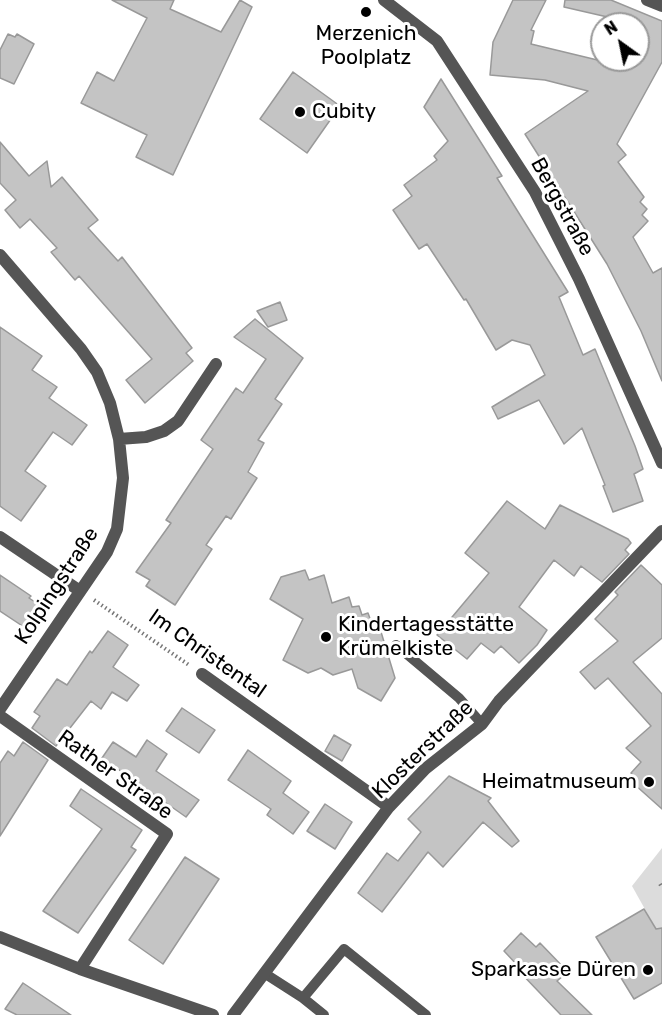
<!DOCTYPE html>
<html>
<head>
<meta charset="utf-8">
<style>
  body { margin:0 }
  #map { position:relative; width:662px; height:1015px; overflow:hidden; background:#fff; font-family:Rubik,sans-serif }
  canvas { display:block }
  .north { position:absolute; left:590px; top:12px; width:60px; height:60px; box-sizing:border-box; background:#fff; border:2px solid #999; border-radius:50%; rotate:327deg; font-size:16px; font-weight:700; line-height:24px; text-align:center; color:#000 }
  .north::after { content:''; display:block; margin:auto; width:21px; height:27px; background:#000; clip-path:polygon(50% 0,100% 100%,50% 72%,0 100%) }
</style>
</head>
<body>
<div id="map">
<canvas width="662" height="1015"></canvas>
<div class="north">N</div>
</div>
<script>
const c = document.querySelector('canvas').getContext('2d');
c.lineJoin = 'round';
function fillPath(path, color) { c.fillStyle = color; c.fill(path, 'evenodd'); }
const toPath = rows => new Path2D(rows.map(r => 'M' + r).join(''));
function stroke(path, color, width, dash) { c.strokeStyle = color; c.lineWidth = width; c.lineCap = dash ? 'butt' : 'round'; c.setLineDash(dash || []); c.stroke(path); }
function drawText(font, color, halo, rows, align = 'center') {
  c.font = font + ' Rubik,sans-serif'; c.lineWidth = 6; c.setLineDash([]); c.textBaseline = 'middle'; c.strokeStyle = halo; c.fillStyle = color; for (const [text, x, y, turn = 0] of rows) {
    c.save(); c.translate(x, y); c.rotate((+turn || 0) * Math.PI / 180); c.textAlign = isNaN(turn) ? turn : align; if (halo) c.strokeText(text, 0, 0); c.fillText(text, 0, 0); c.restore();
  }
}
fillPath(toPath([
  [662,848,662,934,656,929,632,886]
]), '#dcdcdc');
const building = toPath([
  [112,0,174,0,170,9,221,32,240,0,252,7,173,175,136,157,147,135,81,103,97,72,114,81,147,18,112,0],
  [513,0,546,0,531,30,534,31,531,44,614,64,616,60,638,60,638,24,564,7,565,0,611,0,662,21,662,62,617,144,626,155,618,162,644,197,640,202,647,209,642,215,648,221,633,237,653,273,662,268,662,381,641,331,607,264,525,134,588,91,545,80,490,75,493,42,513,0],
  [8,34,15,37,17,34,34,44,14,84,0,78,0,50,8,34],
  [293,72,340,106,307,153,260,119,293,72],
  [441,79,502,176,497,178,568,292,559,297,583,355,595,349,635,446,643,469,634,474,643,501,613,512,603,486,605,485,582,428,564,444,539,400,498,419,492,407,545,375,530,345,512,340,496,350,466,299,464,300,427,244,419,249,393,210,412,196,404,185,437,160,434,156,448,141,424,107,441,79],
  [0,142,29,176,47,161,51,187,62,177,98,220,88,228,118,261,122,257,192,348,186,353,193,361,145,403,126,380,152,359,79,276,75,280,51,252,57,248,30,219,20,228,5,210,16,200,0,183,0,142],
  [280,302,287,320,268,327,257,311,280,302],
  [255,319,303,358,275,399,282,404,258,440,264,443,248,472,257,478,231,519,226,516,206,545,212,549,175,605,146,586,150,580,136,572,171,523,166,520,213,449,201,440,236,388,243,393,266,359,234,337,255,319],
  [0,327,42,356,32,370,57,387,49,398,87,425,72,445,53,432,25,471,46,486,21,521,0,506,0,327],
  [507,501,545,529,560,505,628,539,631,543,625,550,629,554,602,582,581,566,574,576,554,560,519,607,547,630,537,645,519,663,501,646,494,653,481,643,467,659,437,635,489,573,465,553,507,501],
  [641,565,662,585,662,638,633,662,662,694,662,809,634,784,637,780,631,773,641,762,626,748,651,726,608,678,595,689,580,672,618,641,595,619,618,595,615,592,641,565],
  [305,570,309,580,324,575,332,603,349,597,352,607,359,606,362,615,368,613,372,624,378,622,395,678,381,701,358,688,352,669,333,675,321,668,308,673,283,660,303,619,270,599,281,577,305,570],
  [0,575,31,596,29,598,38,604,36,608,46,613,33,633,0,611,0,575],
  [108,631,128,645,113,667,139,685,127,701,112,692,101,709,91,701,56,746,32,728,40,716,34,712,57,679,67,685,90,651,92,653,108,631],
  [182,708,215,730,199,753,166,731,182,708],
  [334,735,351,745,342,761,325,751,334,735],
  [147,740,167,754,156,771,199,800,186,817,102,758,113,742,136,757,147,740],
  [23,742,48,760,0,836,0,763,8,751,14,756,23,742],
  [248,750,291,781,283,793,309,812,293,834,267,815,271,809,228,780,248,750],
  [449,776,491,798,488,801,519,841,512,847,483,822,443,867,428,852,382,912,358,893,387,853,398,861,421,832,408,819,449,776],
  [81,789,142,830,131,847,136,850,78,933,43,911,102,829,70,806,81,789],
  [325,804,352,822,335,849,307,831,325,804],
  [185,857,219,879,163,964,129,940,185,857],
  [644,909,656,929,662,928,662,983,634,999,596,937,644,909],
  [521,933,536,947,540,943,568,972,557,981,592,1015,561,1015,517,969,519,967,504,951,521,933],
  [23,983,71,1015,17,1015,5,1009,23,983]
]);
fillPath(building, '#c4c4c4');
stroke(building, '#999', 1.5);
stroke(toPath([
  [94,600,189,665],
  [660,884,662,887]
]), '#777', 4, [1.5, 3]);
stroke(toPath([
  [396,645,459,698,482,724],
  [264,973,303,998,344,949,426,1015],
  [303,998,324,1015]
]), '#555', 10);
stroke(toPath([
  [647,0,662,6],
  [0,255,81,349,97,372,110,403,119,439,123,478,117,529,107,552,0,709],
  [119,439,146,437,164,431,178,421,216,364],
  [0,537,80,591],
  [202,674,389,807],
  [0,716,167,834,80,969],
  [0,937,80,969,213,1015],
  [233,1015,389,807,425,769,482,724,499,701,662,531]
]), '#555', 12);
stroke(toPath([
  [384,0,437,41,535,192,579,279,662,463]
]), '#555', 12);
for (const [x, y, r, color] of [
  [366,12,6,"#000"],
  [300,112,6,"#000"],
  [326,637,6,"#000"],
  [649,782,6,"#000"],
  [648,970,6,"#000"]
]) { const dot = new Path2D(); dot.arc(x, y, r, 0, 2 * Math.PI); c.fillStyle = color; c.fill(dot); stroke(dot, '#fff', 2); }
drawText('21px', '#000', '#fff', [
  ["Merzenich",366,34,"center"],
  ["Poolplatz",366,58,"center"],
  ["Cubity",312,112],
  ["Kindertagesstätte",338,625],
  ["Krümelkiste",338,649],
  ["Heimatmuseum",637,782,"right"],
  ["Sparkasse Düren",636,970,"right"]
], 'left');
drawText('21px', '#000', '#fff', [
  ["Bergstraße",562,207,61],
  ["Kolpingstraße",57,586,-57],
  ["Im Christental",207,654,35],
  ["Klosterstraße",423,750,-44],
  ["Rather Straße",115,775,36]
]);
</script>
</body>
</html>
